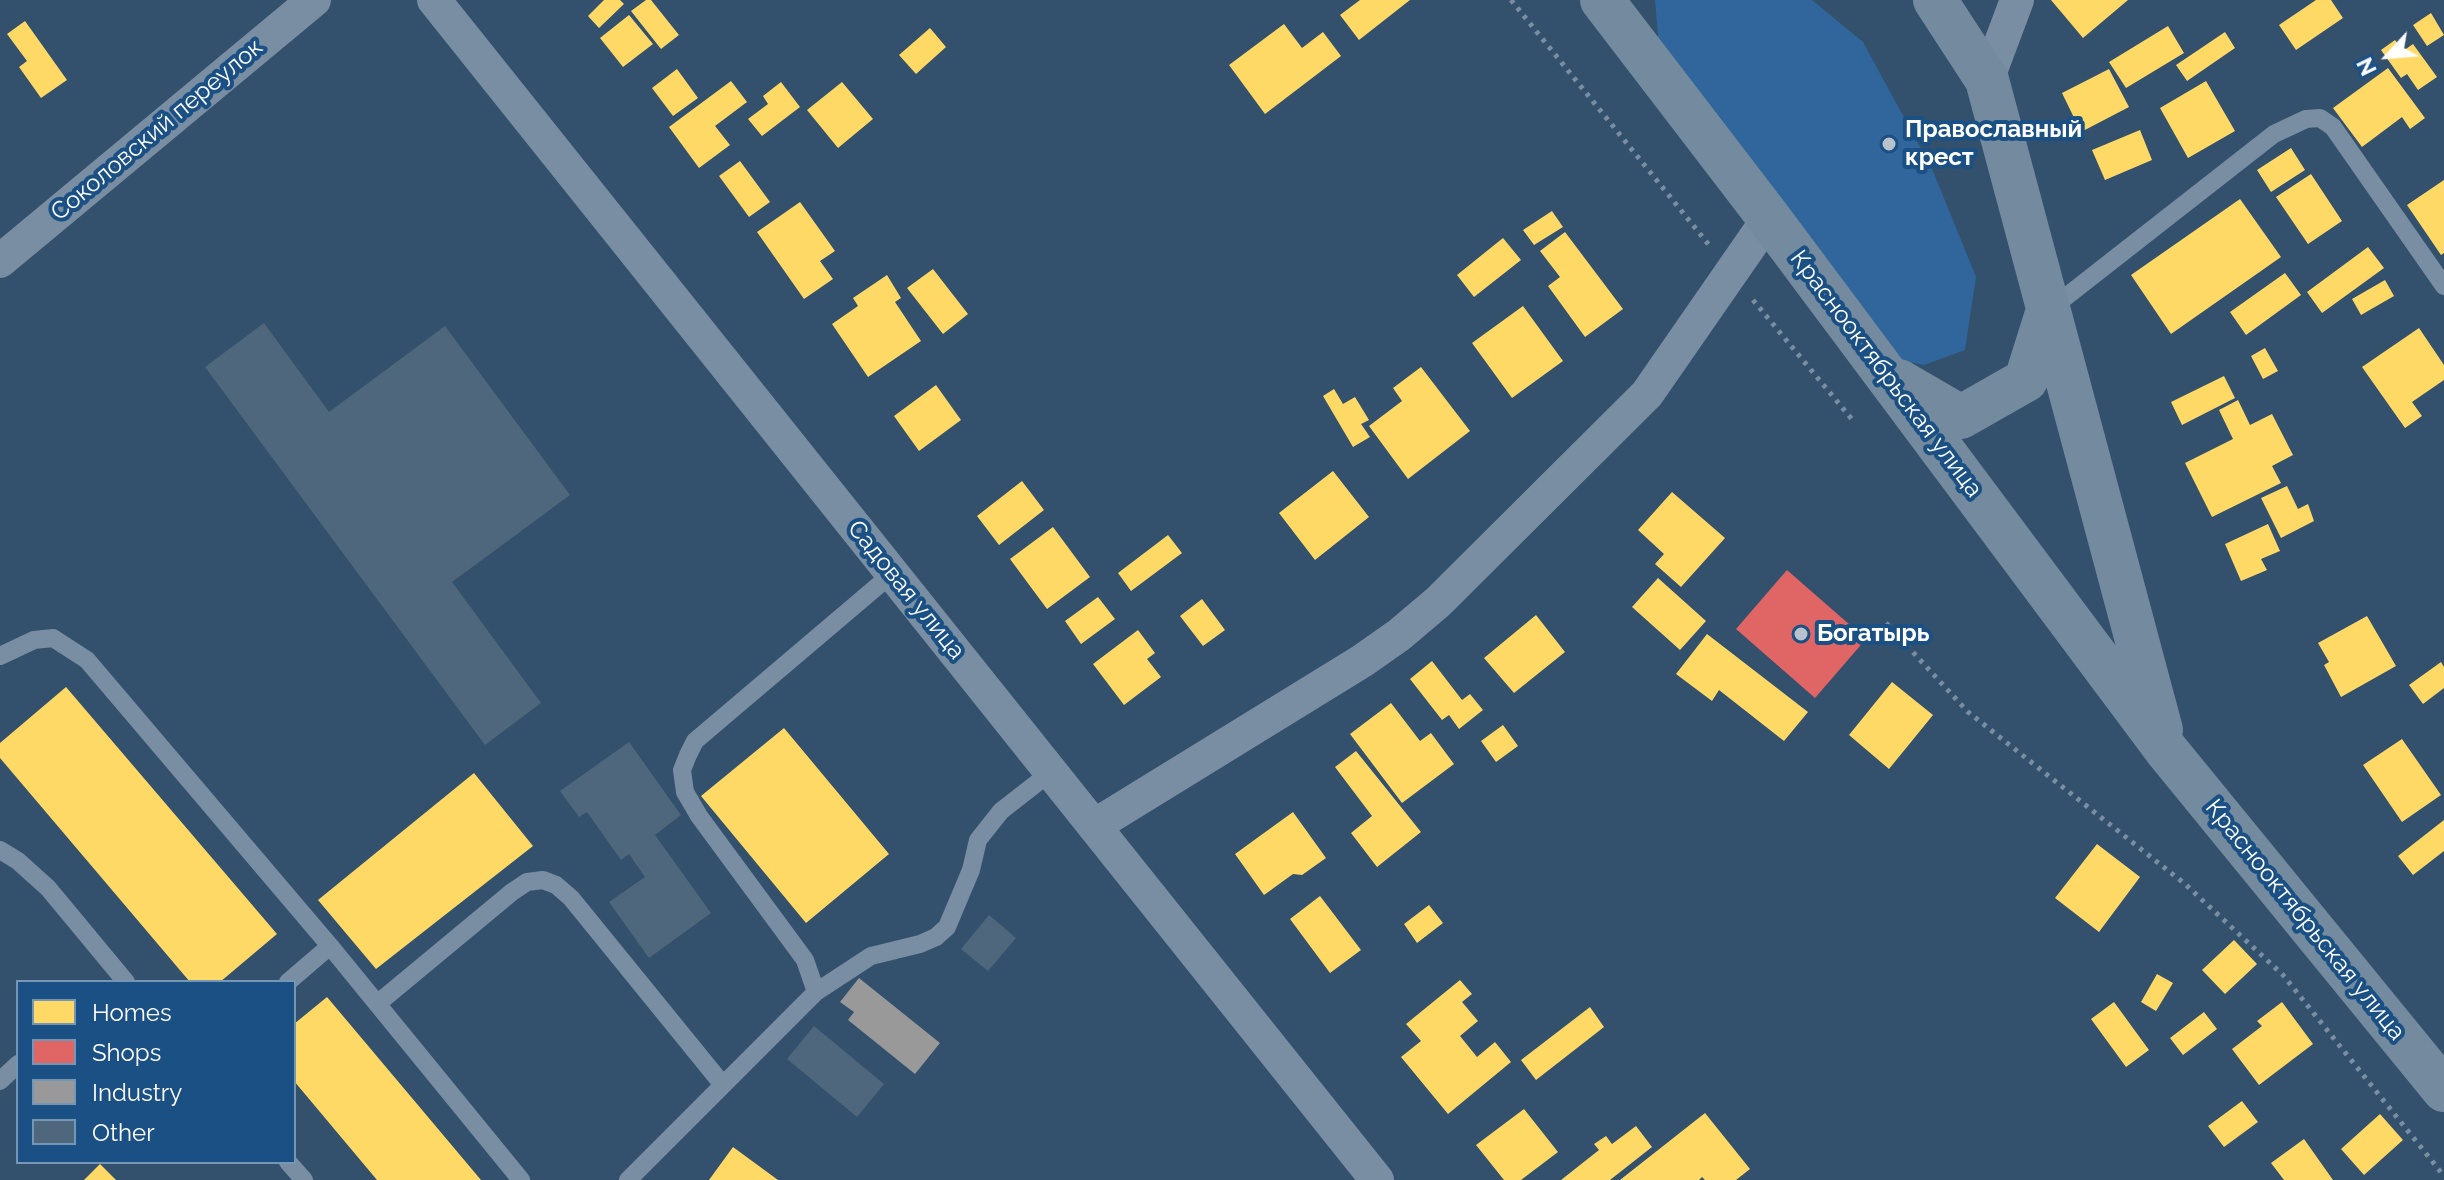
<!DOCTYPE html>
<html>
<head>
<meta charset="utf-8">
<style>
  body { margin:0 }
  #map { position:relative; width:2444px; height:1180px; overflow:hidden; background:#33506c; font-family:Raleway,sans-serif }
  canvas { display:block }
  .legend { position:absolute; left:16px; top:980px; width:280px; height:184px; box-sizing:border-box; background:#1b5084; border:2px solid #7696b5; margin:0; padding:10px 14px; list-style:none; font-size:24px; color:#fff }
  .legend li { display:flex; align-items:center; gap:16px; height:40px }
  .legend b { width:40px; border:2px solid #7696b5 }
  .north { position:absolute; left:2348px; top:16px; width:80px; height:80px; -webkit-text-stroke:6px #1b5084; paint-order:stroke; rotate:244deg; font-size:22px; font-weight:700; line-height:32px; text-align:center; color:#fff }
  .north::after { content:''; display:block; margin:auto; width:28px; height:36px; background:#fff; clip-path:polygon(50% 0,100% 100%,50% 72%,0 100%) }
</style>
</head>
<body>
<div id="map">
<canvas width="2444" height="1180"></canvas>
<ul class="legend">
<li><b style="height:22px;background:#ffd966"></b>Homes</li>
<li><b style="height:22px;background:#e06666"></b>Shops</li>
<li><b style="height:22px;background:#999"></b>Industry</li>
<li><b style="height:22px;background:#4f677d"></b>Other</li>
</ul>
<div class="north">N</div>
</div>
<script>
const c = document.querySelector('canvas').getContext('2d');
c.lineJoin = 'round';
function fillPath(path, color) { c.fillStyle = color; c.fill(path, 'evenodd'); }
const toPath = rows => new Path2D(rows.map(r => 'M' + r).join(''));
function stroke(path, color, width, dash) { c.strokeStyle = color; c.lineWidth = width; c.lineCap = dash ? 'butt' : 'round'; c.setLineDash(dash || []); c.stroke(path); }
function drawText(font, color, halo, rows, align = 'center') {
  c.font = font + ' Raleway,sans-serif'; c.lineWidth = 8; c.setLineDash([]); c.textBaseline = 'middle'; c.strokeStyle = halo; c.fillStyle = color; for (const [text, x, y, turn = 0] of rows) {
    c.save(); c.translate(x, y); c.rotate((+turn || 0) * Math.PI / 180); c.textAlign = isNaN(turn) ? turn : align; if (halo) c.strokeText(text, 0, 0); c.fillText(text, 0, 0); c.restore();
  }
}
fillPath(toPath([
  [1655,0,1812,0,1863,42,1933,171,1976,277,1965,350,1924,365,1885,357,1660,60]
]), '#30669b');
fillPath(toPath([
  [604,0,620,0,624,4,599,28,588,16],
  [646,0,651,0,679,35,661,49,631,11],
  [1360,0,1410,0,1359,40,1340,15],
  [2051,0,2128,0,2083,38],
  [2316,0,2331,0,2343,18,2296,50,2279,25],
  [2431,13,2444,35,2427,46,2413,25],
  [629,15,653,44,623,67,600,38],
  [25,21,67,80,41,98,19,67,27,61,7,34],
  [1284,24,1302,48,1323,32,1341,56,1265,114,1229,65],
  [2168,26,2184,53,2126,88,2109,62],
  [930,28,946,47,916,74,899,55],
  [2225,32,2235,48,2187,81,2176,65],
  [2395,40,2403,51,2413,44,2437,77,2418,90,2407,74,2401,78,2381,50],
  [2388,68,2425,118,2410,129,2402,117,2362,147,2333,108],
  [677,69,698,98,673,116,652,88],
  [2109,69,2129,107,2081,132,2062,93],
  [731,81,747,102,715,126,730,145,699,168,669,127],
  [2206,81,2235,131,2188,158,2160,108],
  [781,82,800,107,762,136,748,119,768,104,763,96],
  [842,82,873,119,838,148,807,110],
  [2140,130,2152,160,2105,180,2092,150],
  [2291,148,2305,170,2271,192,2257,170],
  [740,161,770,202,749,217,719,176],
  [2311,174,2342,221,2308,244,2276,197],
  [2444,180,2444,253,2441,255,2407,205],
  [2240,199,2281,257,2171,334,2131,275],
  [800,202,835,251,820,261,833,279,804,299,757,232],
  [1552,211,1563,227,1534,245,1523,230],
  [1565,232,1623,309,1585,337,1548,286,1560,277,1540,251],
  [1503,238,1521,260,1474,297,1457,275],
  [2368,247,2384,268,2322,313,2307,292],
  [933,269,968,314,943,334,907,288],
  [2285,273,2301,295,2246,335,2230,312],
  [887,275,901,298,895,302,921,341,868,377,832,324,858,306,853,298],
  [2385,280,2394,296,2361,315,2352,299],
  [1523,306,1563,361,1512,398,1472,343],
  [2419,328,2444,365,2444,380,2412,402,2422,416,2405,428,2362,367],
  [2265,348,2278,371,2263,379,2251,356],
  [1421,367,1470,431,1408,479,1369,426,1402,401,1393,388],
  [2224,376,2235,398,2182,425,2171,402],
  [936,385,961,420,919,451,894,416],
  [1334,389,1343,404,1355,397,1369,420,1361,424,1370,437,1353,447,1323,396],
  [2238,400,2250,425,2272,414,2293,455,2272,466,2281,483,2212,517,2185,463,2233,439,2219,410],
  [1333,471,1369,517,1315,560,1279,513],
  [1022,481,1044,510,999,545,977,516],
  [2287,486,2298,509,2308,504,2314,521,2281,538,2261,498],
  [1672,492,1725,538,1681,587,1655,564,1664,554,1638,530],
  [2268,524,2280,551,2261,559,2267,570,2241,581,2225,544],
  [1053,527,1090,577,1047,609,1010,559],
  [1168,535,1182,553,1131,591,1118,573],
  [1658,578,1706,621,1680,650,1632,607],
  [1098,597,1115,619,1081,644,1065,621],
  [1202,599,1225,630,1203,646,1180,616],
  [1536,615,1565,652,1514,693,1484,658],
  [2367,616,2396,666,2341,697,2324,665,2329,662,2318,643],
  [1138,630,1155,653,1147,659,1161,677,1124,705,1093,664],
  [1707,634,1808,712,1784,741,1719,690,1712,701,1676,674],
  [1432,661,1462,700,1470,694,1483,710,1459,729,1449,715,1442,720,1410,679],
  [2441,662,2444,667,2444,688,2423,704,2409,685],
  [1892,682,1933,715,1889,769,1849,735],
  [66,687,277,934,220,982,190,982,0,758,0,743],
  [1391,703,1420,741,1431,733,1454,764,1402,803,1350,734],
  [1503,725,1518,746,1496,762,1481,741],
  [784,728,889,854,806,923,701,796],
  [2402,739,2441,795,2402,822,2363,765],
  [1356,751,1421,832,1377,867,1351,833,1372,816,1335,767],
  [474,773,533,846,376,969,318,900],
  [1293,812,1326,858,1302,875,1293,874,1264,895,1235,854],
  [2444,820,2444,851,2413,875,2398,856],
  [2097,844,2140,877,2099,932,2055,898],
  [1320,896,1361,950,1330,973,1290,919],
  [1429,905,1443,923,1417,943,1404,924],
  [2234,940,2257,964,2225,994,2202,970],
  [2157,974,2173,983,2156,1011,2141,1002],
  [1460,980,1472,994,1462,1002,1478,1021,1460,1036,1477,1057,1495,1042,1511,1062,1448,1114,1401,1057,1421,1041,1406,1024],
  [327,997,481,1180,377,1180,294,1081,294,1024],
  [2114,1002,2149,1050,2126,1067,2091,1019],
  [2282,1002,2313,1044,2259,1085,2232,1049,2262,1026,2257,1021],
  [1590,1007,1604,1027,1536,1080,1521,1060],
  [2204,1012,2217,1029,2183,1055,2170,1038],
  [2242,1101,2258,1122,2224,1147,2208,1126],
  [1524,1109,1558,1152,1521,1180,1504,1180,1476,1145],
  [1705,1113,1750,1169,1736,1180,1705,1180,1702,1177,1699,1180,1620,1180],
  [2380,1114,2403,1140,2364,1175,2341,1149],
  [1636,1126,1652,1147,1610,1180,1561,1180,1599,1150,1594,1144,1606,1136,1612,1144],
  [2304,1139,2333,1180,2284,1180,2271,1163],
  [733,1147,778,1180,709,1180],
  [100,1164,116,1180,84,1180]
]), '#ffd966');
fillPath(toPath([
  [1787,570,1866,639,1815,698,1736,629]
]), '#e06666');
fillPath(toPath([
  [859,978,940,1043,915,1074,848,1020,854,1012,840,1002]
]), '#999');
fillPath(toPath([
  [264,323,329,412,445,326,570,495,452,582,541,703,485,745,205,367],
  [629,742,681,815,655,835,711,913,649,958,609,902,645,877,629,854,621,860,587,812,579,817,560,791],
  [989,915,1016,938,988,971,961,949],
  [814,1026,884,1084,857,1117,787,1059]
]), '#4f677d');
stroke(toPath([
  [1511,0,1709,245],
  [1753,300,1855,423],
  [1886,623,1968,712,2185,884,2283,975,2444,1176]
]), '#798ea2', 5, [4, 6]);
stroke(toPath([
  [2049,310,2274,134,2306,119,2320,118,2333,127,2444,286],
  [0,656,34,640,53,638,87,660,330,946],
  [0,850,18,861,48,888,126,982],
  [288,982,330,946,521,1180],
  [816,992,871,956,920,944,936,937,947,927,971,870,978,840,1001,811,1051,772],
  [377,1004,512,892,527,882,543,880,556,885,571,898,723,1085],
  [0,1081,18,1064],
  [288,1162,304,1180],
  [628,1180,816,992,805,960,699,816,685,792,682,770,688,755,695,741,893,573]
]), '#798ea2', 18);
stroke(toPath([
  [434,0,1377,1180],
  [1987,80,2017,0],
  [0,261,314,0],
  [1094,826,1362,661,1399,635,1438,602,1647,394,1769,218]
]), '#798ea2', 34);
stroke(toPath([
  [1602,0,1769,218,2167,751,2444,1090],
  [1935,0,1987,80,2161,730],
  [1899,381,1961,417,2026,380,2048,310]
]), '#748a9e', 44);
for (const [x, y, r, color] of [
  [1889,144,8,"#b8c2cc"],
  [1801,634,8,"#b8c2cc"]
]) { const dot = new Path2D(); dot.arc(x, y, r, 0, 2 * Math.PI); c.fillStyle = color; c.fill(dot); stroke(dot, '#1b5084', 3); }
drawText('24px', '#fff', '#1b5084', [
  ["Соколовский переулок",157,130,-40],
  ["Краснооктябрьская улица",1886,374,53],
  ["Садовая улица",906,590,51],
  ["Краснооктябрьская улица",2305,920,51]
]);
drawText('bold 24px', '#fff', '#1b5084', [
  ["Православный",1905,130],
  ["крест",1905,158],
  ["Богатырь",1817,634]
], 'left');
</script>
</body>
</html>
